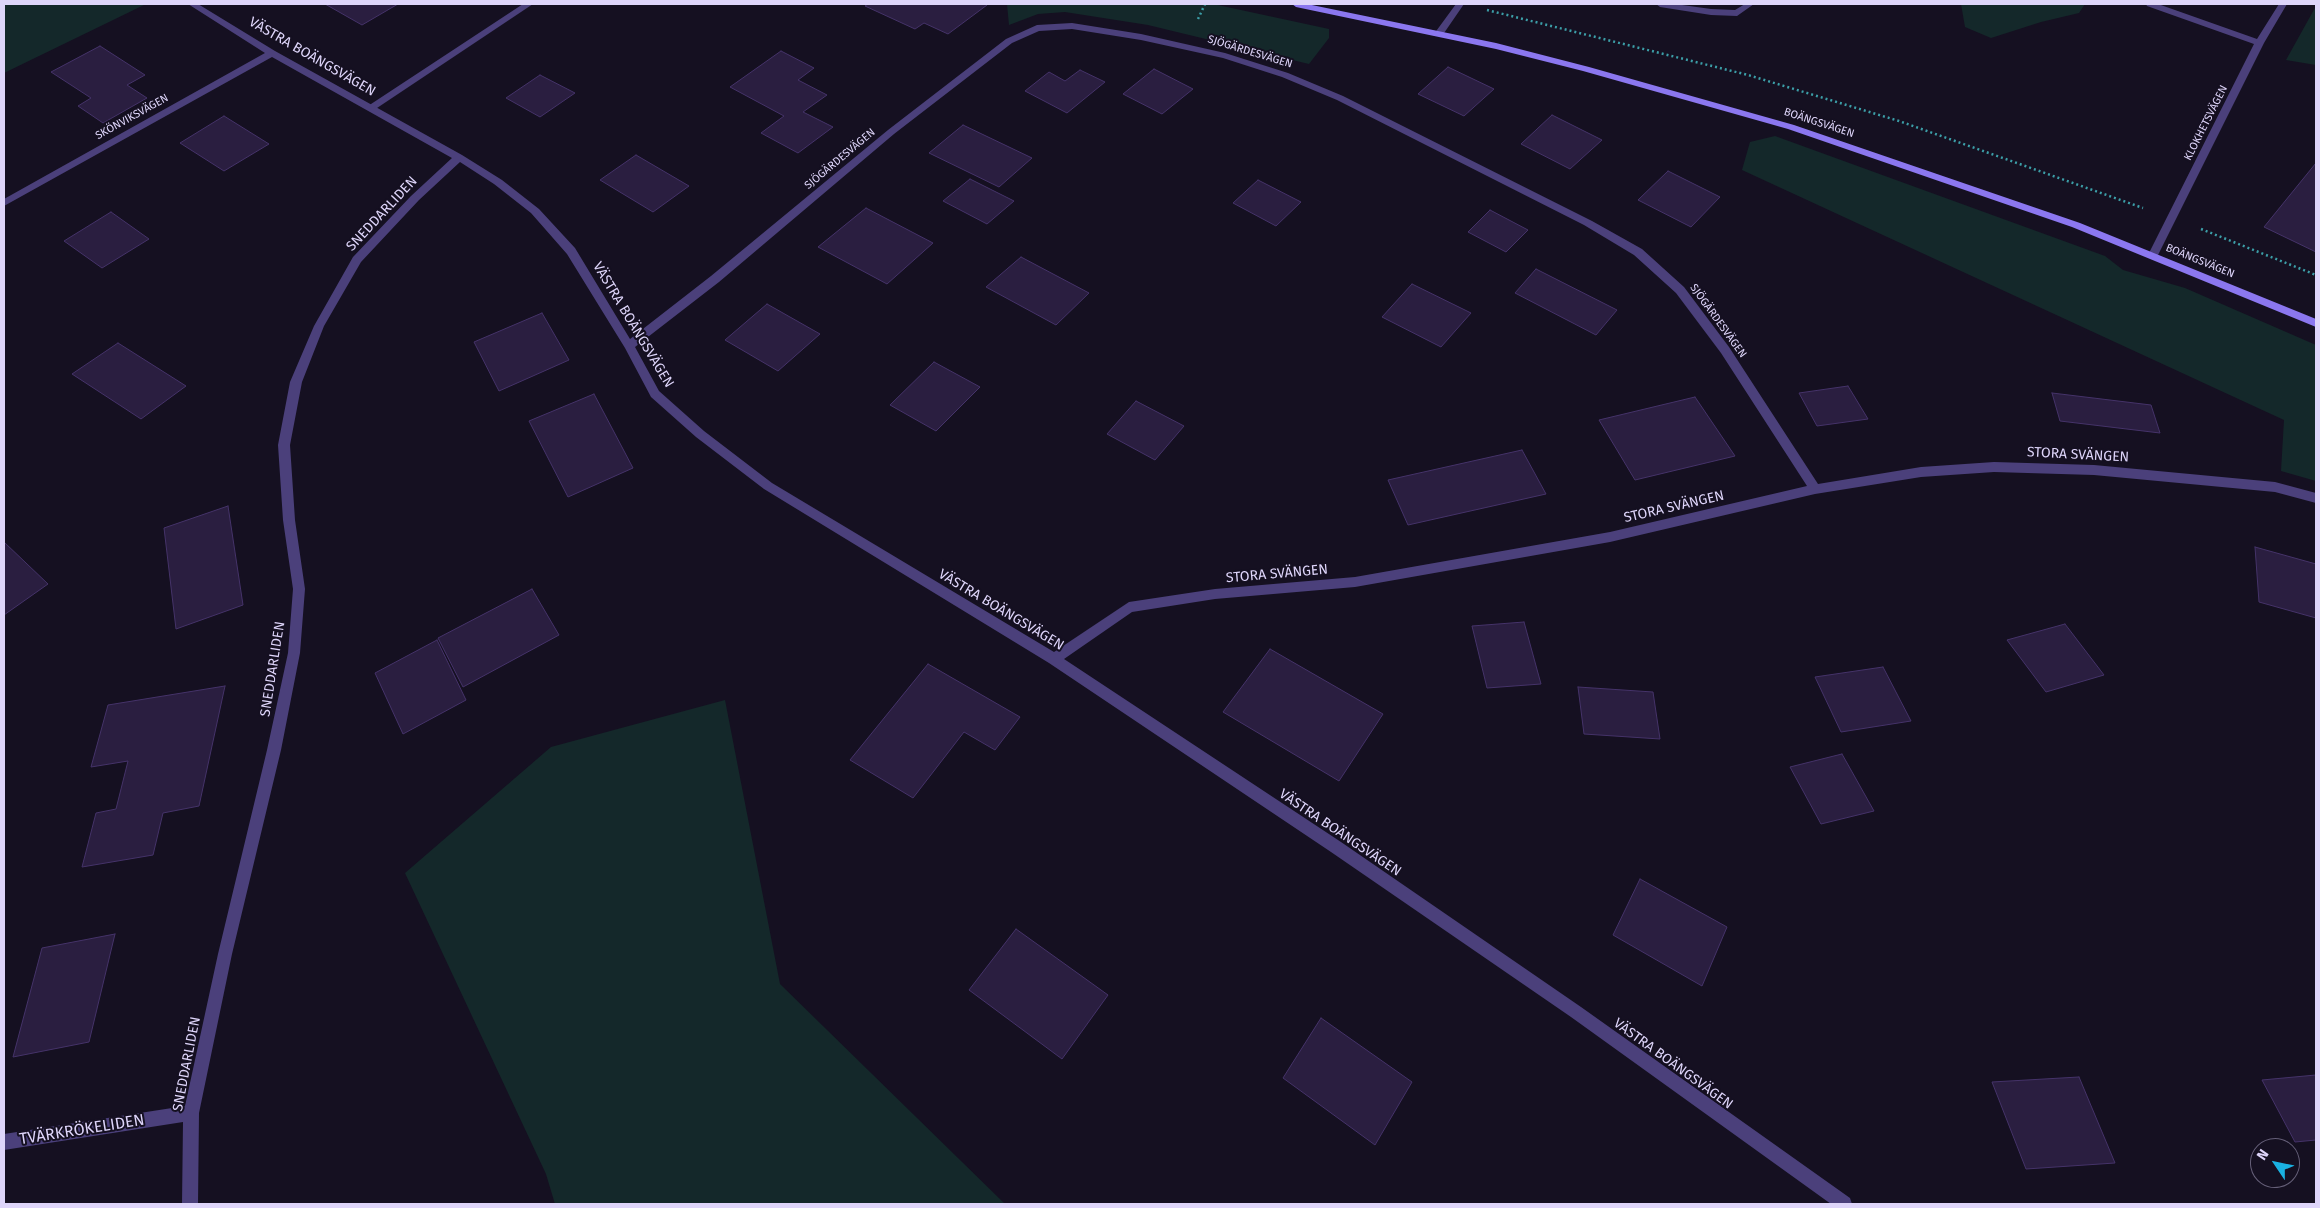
<!DOCTYPE html>
<html>
<head>
<meta charset="utf-8">
<style>
  body { margin:0 }
  #map { position:relative; width:2320px; height:1208px; overflow:hidden; background:#151021; font-family:"Fira Sans",sans-serif }
  canvas { display:block }
  .frame { position:absolute; inset:0; border:5px solid #ded5fa; pointer-events:none }
  .north { position:absolute; left:2250px; top:1138px; width:50px; height:50px; box-sizing:border-box; background:#151021; border:1px solid #655f78; border-radius:50%; rotate:304deg; font-size:14px; font-weight:700; line-height:20px; text-align:center; color:#ded5fa }
  .north::after { content:''; display:block; margin:auto; width:18px; height:22px; background:#1ab1e1; clip-path:polygon(50% 0,100% 100%,50% 72%,0 100%) }
</style>
</head>
<body>
<div id="map">
<canvas width="2320" height="1208"></canvas>
<div class="frame"></div>
<div class="north">N</div>
</div>
<script>
const c = document.querySelector('canvas').getContext('2d');
c.lineJoin = 'round';
function fillPath(path, color) { c.fillStyle = color; c.fill(path, 'evenodd'); }
const toPath = rows => new Path2D(rows.map(r => 'M' + r).join(''));
function stroke(path, color, width, dash) { c.strokeStyle = color; c.lineWidth = width; c.lineCap = dash ? 'butt' : 'round'; c.setLineDash(dash || []); c.stroke(path); }
function drawText(font, color, halo, rows, align = 'center') {
  c.font = font + ' "Fira Sans",sans-serif'; c.lineWidth = 4; c.setLineDash([]); c.textBaseline = 'middle'; c.strokeStyle = halo; c.fillStyle = color; for (const [text, x, y, turn = 0] of rows) {
    c.save(); c.translate(x, y); c.rotate((+turn || 0) * Math.PI / 180); c.textAlign = isNaN(turn) ? turn : align; if (halo) c.strokeText(text, 0, 0); c.fillText(text, 0, 0); c.restore();
  }
}
fillPath(toPath([
  [4,4,146,4,4,73],
  [1007,4,1213,4,1329,29,1329,38,1309,64,1148,25,1065,12,1038,14,1009,25],
  [1961,4,2085,4,2079,13,2041,22,1991,38,1965,27],
  [2316,6,2316,65,2286,60],
  [1775,136,2105,256,2123,270,2185,288,2316,345,2316,481,2281,471,2284,420,1742,170,1750,142],
  [725,700,780,984,1005,1204,555,1204,546,1174,405,873,551,747]
]), '#14282a');
const building = toPath([
  [325,4,398,4,362,25,325,4],
  [868,4,984,4,987,5,948,34,924,23,915,29,865,6,868,4],
  [100,46,145,75,127,85,147,98,103,123,78,106,91,98,51,72,100,46],
  [781,51,814,68,798,80,827,95,803,112,833,127,798,153,761,133,784,116,730,87,781,51],
  [1448,67,1494,89,1464,116,1418,94,1448,67],
  [1154,69,1193,89,1162,114,1123,94,1154,69],
  [1080,70,1105,82,1067,113,1025,91,1049,72,1065,81,1080,70],
  [540,75,575,93,540,117,506,98,540,75],
  [1552,115,1602,140,1570,169,1521,144,1552,115],
  [224,116,269,144,224,171,180,143,224,116],
  [963,125,1032,158,999,187,929,153,963,125],
  [636,155,689,186,653,212,600,180,636,155],
  [2316,163,2316,252,2264,227,2316,163],
  [1668,171,1720,197,1691,227,1638,200,1668,171],
  [970,179,1014,201,987,224,943,201,970,179],
  [1258,180,1301,202,1276,226,1233,203,1258,180],
  [866,208,933,243,887,284,818,247,866,208],
  [1490,210,1528,230,1506,252,1468,232,1490,210],
  [111,212,149,239,102,268,64,241,111,212],
  [1021,257,1089,293,1056,325,986,287,1021,257],
  [1536,269,1617,310,1596,335,1515,293,1536,269],
  [1412,284,1471,313,1441,347,1382,317,1412,284],
  [767,304,820,334,778,371,725,340,767,304],
  [542,313,569,360,499,391,474,342,542,313],
  [118,343,186,386,141,419,72,374,118,343],
  [934,362,980,387,936,431,890,405,934,362],
  [1848,386,1868,419,1817,426,1799,393,1848,386],
  [2052,393,2151,405,2160,433,2060,421,2052,393],
  [594,394,633,468,568,497,529,421,594,394],
  [1695,397,1735,456,1635,480,1599,420,1695,397],
  [1136,401,1184,426,1155,460,1107,434,1136,401],
  [1522,450,1546,494,1408,525,1388,480,1522,450],
  [228,506,243,605,176,629,164,528,228,506],
  [4,542,48,584,4,615,4,542],
  [2255,547,2316,564,2316,618,2259,602,2255,547],
  [532,589,559,635,463,687,438,638,532,589],
  [1524,622,1541,684,1487,688,1472,626,1524,622],
  [2065,624,2104,675,2046,692,2007,640,2065,624],
  [437,640,466,700,403,734,375,673,437,640],
  [1270,649,1383,714,1339,781,1223,712,1270,649],
  [928,664,1020,717,995,750,964,732,913,798,850,760,928,664],
  [1883,667,1911,721,1841,732,1815,677,1883,667],
  [225,686,199,806,163,813,153,855,82,867,96,813,116,809,128,761,91,767,108,705,225,686],
  [1578,687,1653,692,1660,739,1584,734,1578,687],
  [1842,754,1874,811,1821,824,1790,767,1842,754],
  [1640,879,1727,927,1702,986,1613,935,1640,879],
  [1016,929,1108,995,1062,1059,969,990,1016,929],
  [115,934,89,1042,13,1057,42,948,115,934],
  [1321,1018,1412,1082,1375,1145,1283,1078,1321,1018],
  [2316,1075,2316,1140,2295,1142,2262,1080,2316,1075],
  [2079,1077,2115,1163,2026,1169,1992,1082,2079,1077]
]);
fillPath(building, '#2a1e40');
stroke(building, '#453369', 1);
stroke(toPath([
  [1487,10,1748,75,1899,121,2143,208],
  [1198,19,1205,4],
  [2201,229,2316,275]
]), '#3c9ea7', 2.5, [2, 3]);
fillPath(toPath([
  [523,4,533,4,374,110,368,110,368,106,523,4],
  [1456,4,1464,4,1442,36,1436,36,1434,34,1456,4],
  [1656,4,1675,4,1711,9,1735,10,1745,4,1754,4,1737,16,1711,15,1660,7,1656,4]
]), '#4b407b');
fillPath(toPath([
  [188,4,198,4,275,51,462,155,502,180,539,209,575,248,630,339,711,276,888,130,1006,39,1037,25,1072,23,1141,34,1225,53,1288,73,1343,96,1592,221,1642,249,1684,287,1729,347,1818,484,1921,467,1994,462,2094,465,2275,482,2316,493,2316,503,2275,492,2094,475,1994,472,1921,477,1815,494,1610,542,1355,587,1215,599,1132,612,1064,659,1341,842,1581,1007,1850,1198,1852,1204,1831,1204,1571,1017,1331,852,1049,663,764,489,696,437,651,397,625,348,567,254,531,213,494,184,460,162,419,200,361,262,324,326,302,382,290,445,295,520,305,589,300,653,281,750,232,954,199,1113,198,1204,182,1204,183,1122,4,1150,4,1134,185,1106,218,954,267,750,288,653,293,589,283,520,278,445,290,382,314,326,353,257,411,196,452,158,272,57,4,206,4,199,265,53,188,4],
  [1072,29,1141,40,1223,58,1282,77,1337,100,1584,225,1634,255,1676,293,1721,353,1807,486,1610,532,1355,577,1215,589,1129,602,1054,652,772,483,704,431,659,391,635,347,719,282,894,134,1012,43,1039,31,1072,29],
  [2146,4,2158,4,2257,39,2279,4,2287,4,2264,43,2158,255,2153,259,2148,255,2254,44,2147,6,2146,4]
]), '#4b407b');
fillPath(toPath([
  [1292,4,1307,4,1496,43,1589,67,1794,125,2080,223,2316,319,2316,327,2072,227,1788,129,1583,71,1496,49,1296,7,1292,4]
]), '#8b77ef');
drawText('11px', '#ded5fa', '#151021', [
  ["SJÖGÄRDESVÄGEN",1250,52,17],
  ["SKÖNVIKSVÄGEN",132,117,-29],
  ["BOÄNGSVÄGEN",1819,123,18],
  ["KLOKHETSVÄGEN",2206,123,-63],
  ["SJÖGÄRDESVÄGEN",840,159,-40],
  ["BOÄNGSVÄGEN",2200,261,22],
  ["SJÖGÄRDESVÄGEN",1718,321,54]
]);
drawText('14px', '#ded5fa', '#151021', [
  ["VÄSTRA BOÄNGSVÄGEN",312,57,30],
  ["SNEDDARLIDEN",382,214,-47],
  ["VÄSTRA BOÄNGSVÄGEN",633,325,59],
  ["STORA SVÄNGEN",2078,455,3],
  ["STORA SVÄNGEN",1674,507,-13],
  ["STORA SVÄNGEN",1277,574,-5],
  ["VÄSTRA BOÄNGSVÄGEN",1001,610,31],
  ["SNEDDARLIDEN",273,669,-81],
  ["VÄSTRA BOÄNGSVÄGEN",1340,833,34],
  ["SNEDDARLIDEN",187,1064,-79],
  ["VÄSTRA BOÄNGSVÄGEN",1673,1064,36]
]);
drawText('16px', '#ded5fa', '#151021', [
  ["TVÄRKRÖKELIDEN",82,1130,-9]
]);
</script>
</body>
</html>
